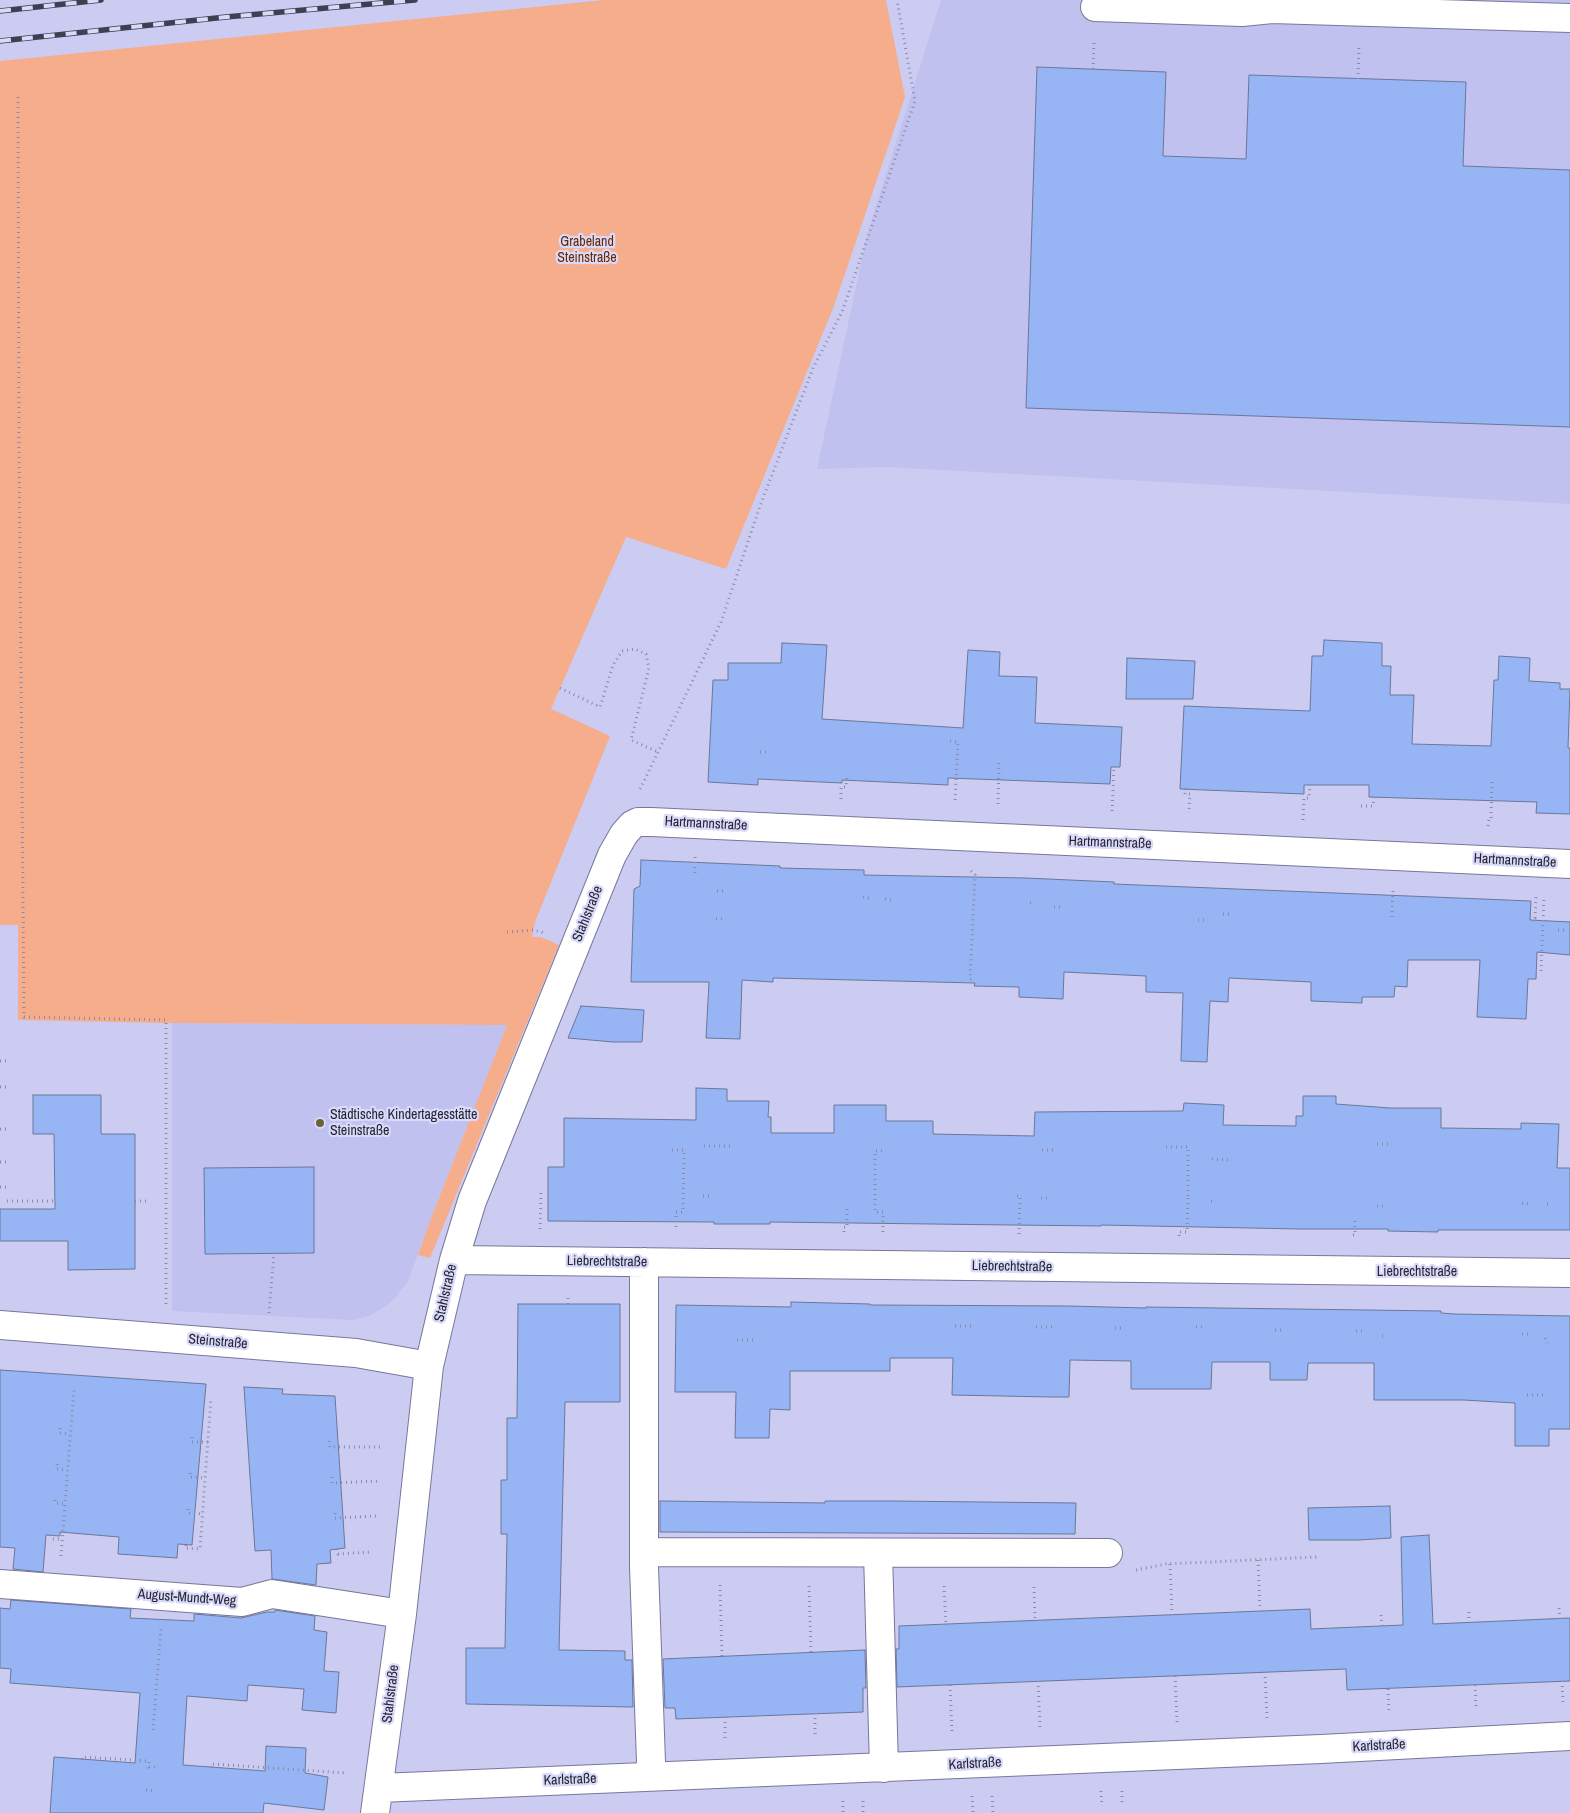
<!DOCTYPE html>
<html>
<head>
<meta charset="utf-8">
<style>
  body { margin:0 }
  canvas { display:block; background:#cccbf2 }
</style>
</head>
<body>
<canvas width="1570" height="1813"></canvas>
<script>
const c = document.querySelector('canvas').getContext('2d');
c.lineJoin = 'round';
function fillPath(path, color) { c.fillStyle = color; c.fill(path, 'evenodd'); }
const toPath = rows => new Path2D(rows.map(r => 'M' + r).join(''));
function stroke(path, color, width, dash) { c.strokeStyle = color; c.lineWidth = width; c.lineCap = dash ? 'butt' : 'round'; c.setLineDash(dash || []); c.stroke(path); }
function drawText(font, color, halo, rows, align = 'center') {
  c.font = font + ' "Archivo Narrow",sans-serif'; c.lineWidth = 4.5; c.setLineDash([]); c.textBaseline = 'middle'; c.strokeStyle = halo; c.fillStyle = color; for (const [text, x, y, turn = 0] of rows) {
    c.save(); c.translate(x, y); c.rotate((+turn || 0) * Math.PI / 180); c.textAlign = isNaN(turn) ? turn : align; if (halo) c.strokeText(text, 0, 0); c.fillText(text, 0, 0); c.restore();
  }
}
fillPath(toPath([
  [941,0,1570,0,1570,504,887,467,817,469,867,235],
  [172,1023,507,1025,430,1221,408,1281,396,1297,386,1306,369,1316,353,1320,172,1311]
]), '#c1c1ef');
fillPath(toPath([
  [604,0,886,0,905,97,834,306,726,569,626,537,551,709,610,736,535,922,532,937,541,937,559,945,430,1258,418,1255,430,1221,507,1025,164,1023,18,1020,18,925,0,925,0,61]
]), '#f5ad8c');
const building = toPath([
  [1037,67,1166,72,1163,156,1246,159,1249,75,1466,82,1463,166,1570,170,1570,427,1026,408,1037,67],
  [1324,640,1382,643,1382,666,1391,666,1390,695,1414,695,1412,744,1491,746,1494,680,1498,680,1499,656,1530,658,1529,681,1560,683,1560,689,1570,689,1568,748,1570,748,1570,814,1536,813,1537,802,1369,797,1369,785,1304,785,1304,794,1180,789,1184,706,1310,711,1312,656,1323,656,1324,640],
  [782,643,827,645,822,719,963,728,968,650,1000,652,999,676,1037,677,1035,723,1122,727,1120,767,1111,767,1110,784,948,778,948,785,842,780,842,783,758,779,758,785,708,782,713,680,728,680,728,663,781,663,782,643],
  [1127,658,1195,661,1193,699,1126,699,1127,658],
  [641,860,780,866,780,868,864,870,864,875,1026,878,1114,882,1114,884,1531,901,1530,920,1570,922,1570,955,1537,952,1536,979,1528,979,1526,1019,1477,1017,1480,960,1408,960,1407,987,1395,986,1394,997,1362,997,1362,1003,1311,1001,1311,982,1229,978,1228,1002,1210,1001,1207,1062,1181,1061,1183,993,1146,992,1146,976,1064,972,1063,999,1019,997,1019,987,974,986,975,983,773,978,773,982,742,980,740,1039,706,1038,709,982,631,982,634,889,640,886,641,860],
  [581,1006,644,1010,642,1042,613,1042,568,1038,581,1006],
  [696,1088,727,1089,727,1101,769,1101,768,1117,771,1117,771,1133,834,1133,834,1105,886,1105,886,1121,933,1121,933,1134,1034,1136,1035,1112,1183,1111,1184,1103,1224,1105,1223,1125,1296,1126,1296,1116,1303,1116,1303,1096,1336,1096,1336,1104,1390,1108,1441,1108,1441,1128,1521,1129,1521,1123,1559,1124,1557,1168,1570,1168,1570,1230,1438,1230,1438,1232,1388,1231,1388,1229,1300,1229,1101,1225,1101,1226,1012,1225,770,1222,770,1224,714,1224,714,1222,548,1221,548,1167,564,1167,564,1118,696,1120,696,1088],
  [33,1095,101,1095,101,1134,135,1134,135,1269,68,1270,68,1241,0,1241,0,1209,55,1209,54,1134,33,1134,33,1095],
  [314,1167,314,1253,205,1254,204,1168,314,1167],
  [791,1302,870,1304,870,1305,1068,1306,1146,1308,1146,1307,1441,1311,1441,1313,1454,1314,1570,1316,1570,1429,1549,1429,1549,1446,1515,1446,1515,1403,1464,1400,1374,1400,1374,1363,1308,1363,1307,1380,1270,1380,1270,1362,1212,1362,1211,1389,1131,1389,1131,1361,1070,1360,1069,1397,1051,1397,952,1395,953,1358,890,1358,890,1371,790,1371,790,1410,770,1409,769,1438,735,1438,736,1392,675,1392,676,1305,791,1307,791,1302],
  [518,1304,620,1304,620,1402,565,1402,559,1650,625,1651,625,1660,632,1660,633,1707,466,1704,466,1648,505,1648,507,1534,501,1534,501,1480,507,1480,507,1418,517,1418,518,1304],
  [0,1370,206,1384,192,1545,178,1544,177,1558,118,1554,119,1537,60,1532,60,1536,46,1535,43,1572,13,1569,15,1548,0,1547,0,1370],
  [244,1387,283,1389,282,1394,335,1396,345,1548,330,1550,331,1563,317,1564,316,1585,272,1579,271,1550,255,1551,244,1387],
  [660,1501,825,1503,825,1501,892,1501,1076,1503,1075,1534,660,1532,660,1501],
  [1390,1506,1391,1538,1359,1540,1309,1540,1308,1508,1390,1506],
  [1429,1535,1433,1624,1570,1618,1570,1681,1347,1690,1346,1669,897,1687,896,1649,899,1649,899,1626,1310,1609,1311,1629,1403,1625,1401,1537,1429,1535],
  [11,1600,131,1609,130,1618,194,1621,194,1614,241,1618,267,1612,275,1612,275,1610,315,1616,314,1630,327,1632,324,1671,339,1672,336,1713,302,1710,304,1689,248,1685,247,1701,187,1696,183,1765,265,1771,266,1746,306,1748,305,1773,328,1777,324,1810,264,1803,263,1813,50,1813,54,1757,135,1763,140,1693,10,1683,11,1669,0,1668,0,1608,10,1609,11,1600],
  [865,1650,866,1688,863,1688,863,1712,676,1719,675,1708,665,1708,663,1659,865,1650]
]);
fillPath(building, '#97b4f5');
stroke(building, '#697899', 1);
const minor = toPath([
  [1095,7,1242,12,1272,9,1570,18],
  [454,1260,1570,1273],
  [644,1262,644,1567,651,1762,649,1777],
  [0,1325,356,1353,429,1366],
  [653,1552,1108,1553],
  [878,1553,884,1768],
  [0,1584,242,1602,272,1594,402,1614],
  [379,1788,1321,1749,1570,1736],
  [375,1813,402,1614,429,1366,454,1260,472,1201,612,855,624,834,632,825,638,822,651,822,1570,864]
]);
stroke(minor, '#78779a', 30);
stroke(toPath([
  [1093,69,1094,40],
  [1358,79,1359,44],
  [18,97,19,444,24,1017,166,1020,166,1305],
  [560,688,600,707,613,665,622,651,635,649,646,654,649,668,631,740,658,752],
  [950,741,958,742,955,802],
  [760,752,768,752],
  [1186,788,1185,794,1190,794,1189,813],
  [640,789,721,622,760,506,813,368,842,312,915,101,897,0],
  [841,799,841,787,846,787,847,775],
  [998,804,999,762],
  [1361,806,1373,806,1374,797],
  [1112,811,1114,767],
  [1303,820,1304,798,1309,798,1310,785],
  [1488,826,1489,819,1491,819,1492,779],
  [971,871,975,875,970,979,975,979],
  [695,873,695,856],
  [717,891,724,891],
  [863,897,869,898],
  [885,899,892,900],
  [1030,903,1034,903],
  [1054,907,1061,907],
  [1223,914,1229,914],
  [1392,917,1393,890],
  [1530,917,1535,918,1536,896],
  [716,919,723,919],
  [1198,920,1206,920],
  [1558,930,1566,930],
  [507,932,534,930,544,933],
  [1536,971,1541,971,1544,897],
  [0,1061,7,1061],
  [0,1087,7,1087],
  [0,1129,7,1129],
  [1377,1144,1390,1144],
  [704,1146,733,1146],
  [1166,1147,1188,1147,1188,1198],
  [672,1150,684,1150,683,1212,676,1212,676,1230],
  [1042,1150,1055,1150],
  [1212,1159,1230,1160],
  [0,1162,7,1162],
  [0,1187,7,1187],
  [703,1196,709,1196],
  [1017,1196,1020,1196,1019,1234],
  [1041,1198,1047,1198],
  [7,1201,55,1201],
  [135,1201,150,1201],
  [1211,1201,1216,1201],
  [1522,1203,1529,1204],
  [1547,1204,1552,1204],
  [1377,1206,1383,1206],
  [540,1229,541,1193,543,1193],
  [844,1232,844,1227,847,1227,847,1205],
  [883,1232,883,1212,875,1212,875,1151,885,1151],
  [1353,1235,1355,1235,1355,1217],
  [1179,1236,1179,1232,1187,1232,1188,1198,1185,1198],
  [568,1304,568,1294],
  [269,1313,274,1253],
  [955,1326,971,1326],
  [1036,1327,1052,1327],
  [1196,1327,1204,1327],
  [1115,1328,1122,1328],
  [1275,1330,1283,1330],
  [1356,1331,1365,1331],
  [1522,1334,1528,1334],
  [1382,1336,1387,1336],
  [1545,1338,1547,1343],
  [737,1340,753,1340],
  [1527,1395,1545,1395],
  [60,1428,60,1433,70,1434],
  [192,1437,192,1442,208,1442],
  [329,1441,330,1447,384,1447],
  [57,1464,57,1469,67,1470],
  [190,1473,190,1477,205,1478],
  [332,1477,332,1483,380,1481],
  [55,1500,55,1503,65,1504],
  [188,1509,188,1513,202,1514],
  [335,1513,335,1518,376,1516],
  [53,1535,52,1539,62,1539],
  [186,1545,185,1548,200,1549,211,1398],
  [337,1549,338,1554,372,1552],
  [61,1556,74,1389],
  [1258,1560,1260,1610],
  [1170,1564,1172,1615],
  [1136,1570,1166,1564,1317,1557],
  [720,1585,722,1656],
  [809,1586,811,1652],
  [944,1586,946,1623],
  [1034,1587,1035,1620],
  [1559,1608,1560,1619],
  [1469,1612,1469,1622],
  [1381,1615,1382,1626],
  [1265,1672,1267,1719],
  [1175,1676,1177,1722],
  [1038,1681,1040,1728],
  [1562,1681,1563,1703],
  [950,1685,952,1732],
  [1475,1685,1476,1707],
  [1388,1689,1389,1713],
  [815,1713,815,1738],
  [725,1717,725,1741],
  [153,1730,161,1629],
  [82,1759,82,1757,149,1761,149,1767,157,1767],
  [211,1767,211,1764,346,1773],
  [146,1790,156,1791],
  [1101,1791,1102,1806],
  [1122,1791,1122,1805],
  [972,1796,973,1813],
  [992,1796,993,1813],
  [843,1801,843,1813],
  [863,1801,863,1813]
]), '#8b8aa7', 3, [1, 4]);
stroke(minor, '#fff', 28);
const rail = toPath([
  [0,11,101,0],
  [0,41,226,17,415,0]
]);
stroke(rail, '#403f52', 5.5);
stroke(rail, '#d9d9f9', 4, [11]);
for (const [x, y, r, color] of [
  [320,1123,5,"#676431"]
]) { const dot = new Path2D(); dot.arc(x, y, r, 0, 2 * Math.PI); c.fillStyle = color; c.fill(dot); stroke(dot, '#d9d9f9', 2); }
drawText('14px', '#682700', '#d9d9f9', [
  ["Grabeland",587,242],
  ["Steinstraße",587,258]
]);
drawText('14px', '#252433', '#d9d9f9', [
  ["Hartmannstraße",706,824,3],
  ["Hartmannstraße",1110,843,2],
  ["Hartmannstraße",1515,861,3],
  ["Stahlstraße",588,914,-68],
  ["Liebrechtstraße",607,1262,1],
  ["Liebrechtstraße",1012,1267,1],
  ["Liebrechtstraße",1417,1272],
  ["Stahlstraße",446,1293,-77],
  ["Steinstraße",218,1342,5],
  ["August-Mundt-Weg",187,1598,4],
  ["Stahlstraße",391,1694,-83],
  ["Karlstraße",1379,1746,-3],
  ["Karlstraße",975,1764,-3],
  ["Karlstraße",570,1780,-2]
]);
drawText('14px', '#252433', '#d9d9f9', [
  ["Städtische Kindertagesstätte",330,1115],
  ["Steinstraße",330,1131]
], 'left');
</script>
</body>
</html>
